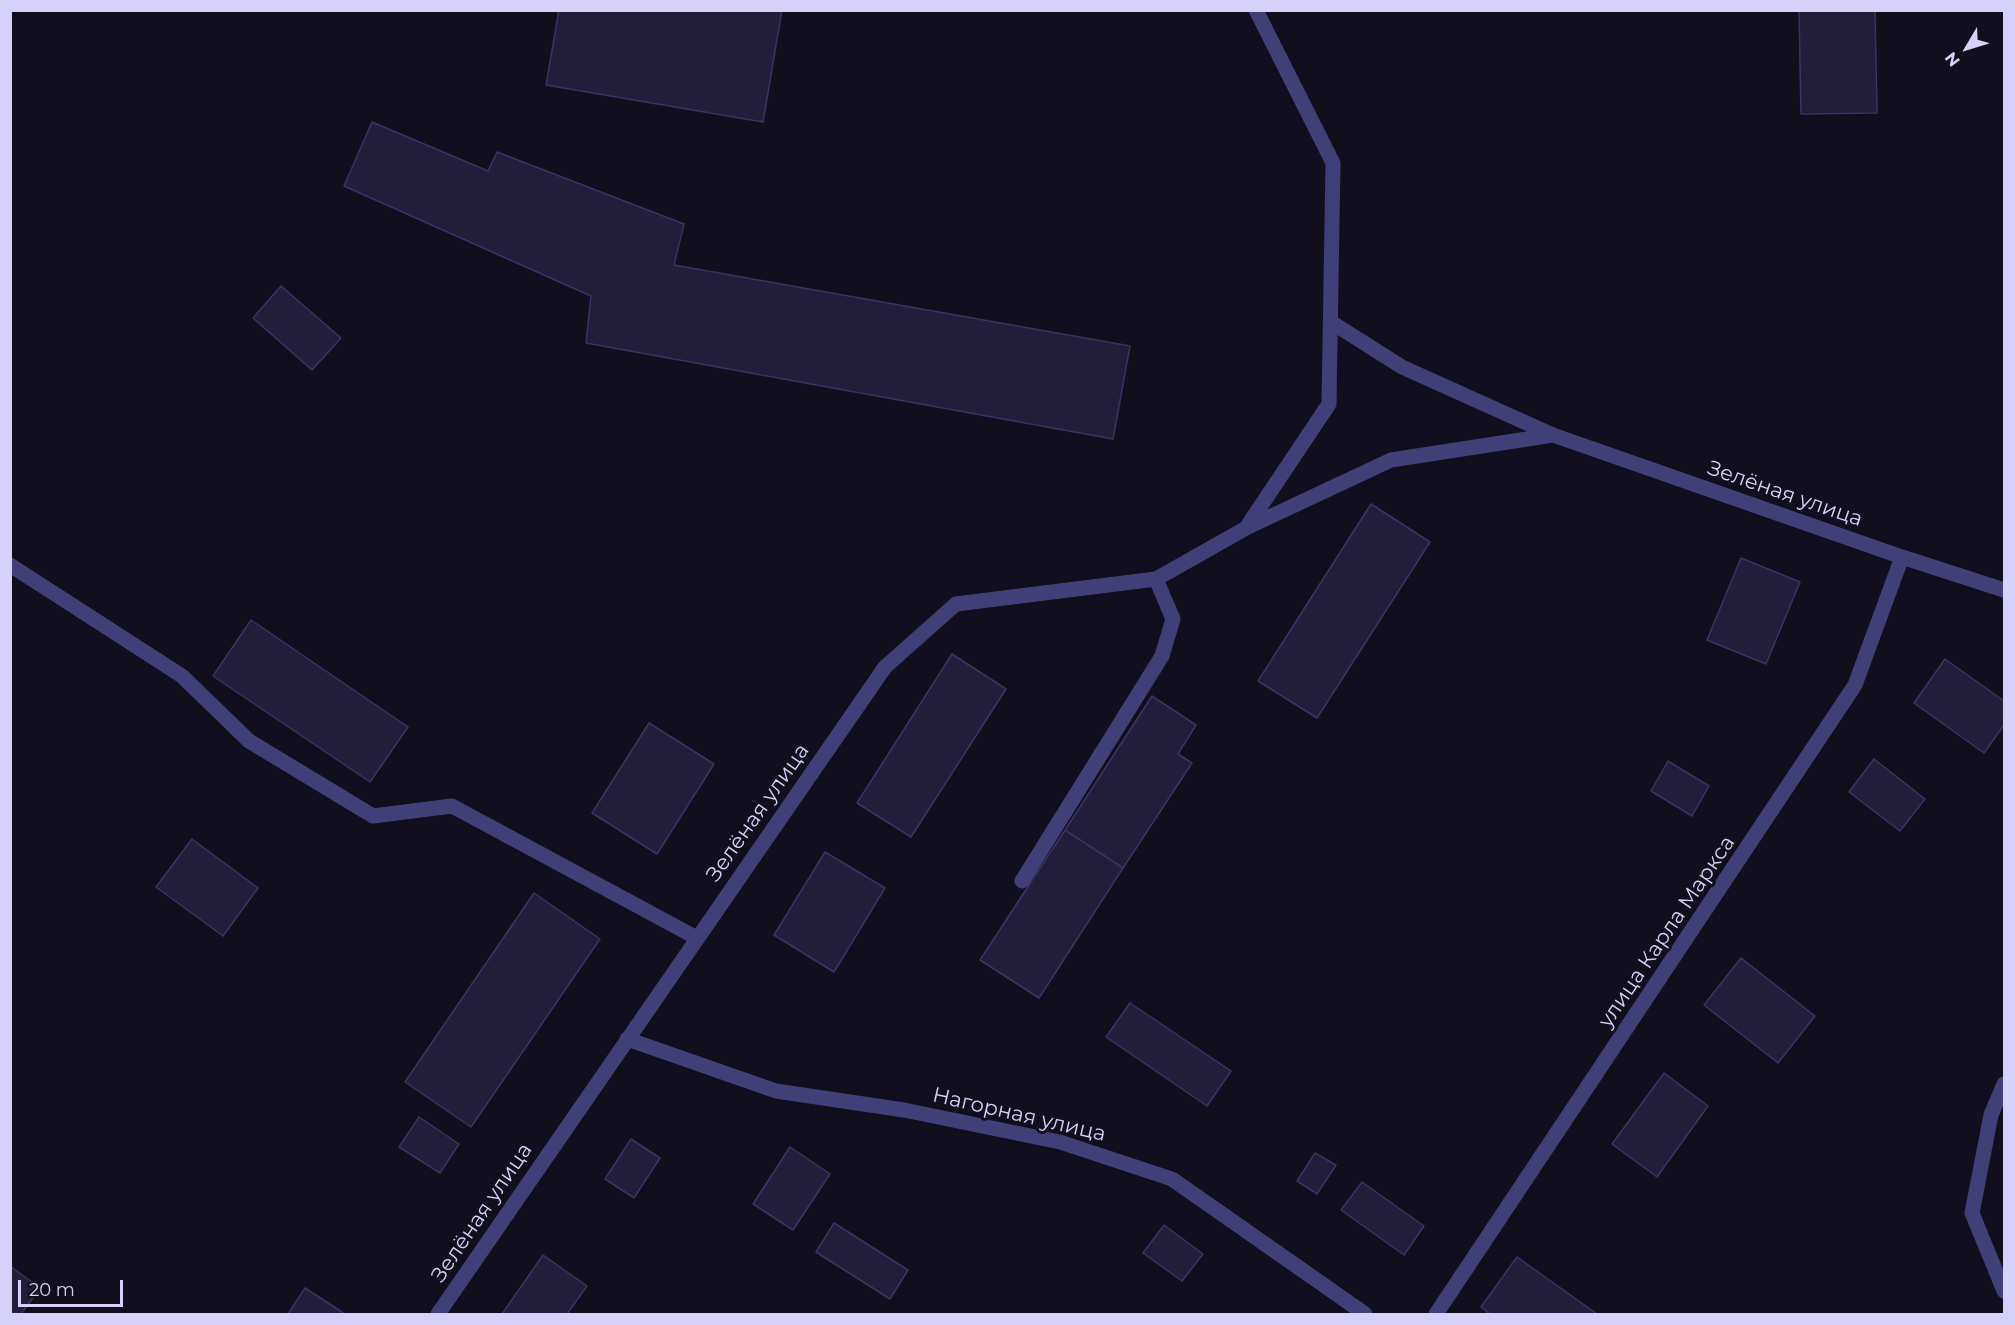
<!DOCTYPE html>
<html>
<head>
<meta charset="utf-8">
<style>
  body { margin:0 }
  #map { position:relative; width:2015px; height:1325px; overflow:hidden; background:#110f1d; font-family:Montserrat,sans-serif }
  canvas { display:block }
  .frame { position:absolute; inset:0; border:12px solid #d5d1f9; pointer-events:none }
  .north { position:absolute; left:1937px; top:18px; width:60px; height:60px; -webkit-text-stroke:4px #110f1d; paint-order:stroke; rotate:232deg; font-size:16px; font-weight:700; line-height:24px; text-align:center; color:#d5d1f9 }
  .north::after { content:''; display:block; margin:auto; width:21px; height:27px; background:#d5d1f9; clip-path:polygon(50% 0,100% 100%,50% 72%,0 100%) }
  .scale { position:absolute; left:18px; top:1280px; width:105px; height:27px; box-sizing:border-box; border:3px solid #d5d1f9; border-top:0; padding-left:8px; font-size:18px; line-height:21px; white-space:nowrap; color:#d5d1f9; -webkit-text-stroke:4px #110f1d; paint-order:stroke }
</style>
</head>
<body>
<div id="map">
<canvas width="2015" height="1325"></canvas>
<div class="frame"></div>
<div class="north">N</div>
<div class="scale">20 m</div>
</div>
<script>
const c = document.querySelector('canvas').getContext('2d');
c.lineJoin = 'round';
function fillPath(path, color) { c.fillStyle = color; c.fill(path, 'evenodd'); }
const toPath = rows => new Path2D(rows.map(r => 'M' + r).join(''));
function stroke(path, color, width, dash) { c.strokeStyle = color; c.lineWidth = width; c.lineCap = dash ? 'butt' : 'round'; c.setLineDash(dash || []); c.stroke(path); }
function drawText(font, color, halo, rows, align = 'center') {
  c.font = font + ' Montserrat,sans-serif'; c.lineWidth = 6; c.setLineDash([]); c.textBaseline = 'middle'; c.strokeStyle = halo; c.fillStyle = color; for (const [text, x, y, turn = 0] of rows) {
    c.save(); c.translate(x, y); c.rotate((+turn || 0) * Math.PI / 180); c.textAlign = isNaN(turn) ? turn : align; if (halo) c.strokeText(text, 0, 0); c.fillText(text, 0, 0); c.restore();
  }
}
const building = toPath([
  [559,10,782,10,763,122,546,85,559,10],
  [1799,10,1875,10,1877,113,1801,114,1799,10],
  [372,122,488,171,497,152,684,224,674,265,1130,346,1113,439,586,343,591,296,344,186,372,122],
  [281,286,341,338,312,370,253,318,281,286],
  [1371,504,1430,542,1317,718,1258,681,1371,504],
  [1741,558,1800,582,1766,664,1707,640,1741,558],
  [251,620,408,727,370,782,213,676,251,620],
  [952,654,1006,689,911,837,857,803,952,654],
  [1945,659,2004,701,2004,725,1984,753,1914,703,1945,659],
  [1152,696,1196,725,1178,754,1192,763,1123,868,1065,830,1152,696],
  [649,723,714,764,657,854,592,813,649,723],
  [1874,759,1925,799,1900,831,1849,792,1874,759],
  [1668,761,1709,786,1692,816,1651,791,1668,761],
  [1065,830,1123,868,1039,998,980,960,1065,830],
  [192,839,258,888,223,936,156,887,192,839],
  [825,852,885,888,834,972,774,935,825,852],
  [534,893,600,939,471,1127,405,1082,534,893],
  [1741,958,1815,1016,1778,1063,1704,1005,1741,958],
  [1130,1003,1231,1071,1207,1106,1106,1037,1130,1003],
  [1664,1073,1708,1106,1657,1177,1612,1144,1664,1073],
  [419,1117,459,1144,440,1173,399,1147,419,1117],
  [631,1139,660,1158,634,1198,605,1179,631,1139],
  [790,1147,830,1174,793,1230,753,1204,790,1147],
  [1315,1153,1336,1165,1317,1194,1297,1181,1315,1153],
  [1362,1182,1424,1226,1404,1255,1341,1210,1362,1182],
  [834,1223,908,1270,890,1299,816,1252,834,1223],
  [1164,1225,1203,1254,1182,1281,1143,1253,1164,1225],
  [543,1255,587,1286,567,1314,502,1314,543,1255],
  [1517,1257,1597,1314,1490,1314,1481,1307,1517,1257],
  [10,1266,40,1288,21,1314,10,1314,10,1266],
  [305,1288,345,1314,288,1314,305,1288]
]);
fillPath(building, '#231d3c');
stroke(building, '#3c3265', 1.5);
stroke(toPath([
  [1331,322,1402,367,1553,435,1902,557,2004,590],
  [1248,525,1329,404,1333,163,1256,10],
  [10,565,182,676,249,741,373,816,452,806,697,938],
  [1022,881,1162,656,1173,619,1156,579],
  [627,1039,776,1091,904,1110,1060,1142,1172,1179,1365,1314],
  [2004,1084,1991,1115,1972,1213,2004,1291],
  [438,1314,885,667,956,604,1156,579,1248,527,1391,460,1553,435],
  [1436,1314,1855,685,1902,557]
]), '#413f77', 15);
drawText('21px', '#d5d1f9', '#110f1d', [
  ["Зелёная улица",1785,494,19],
  ["Зелёная улица",758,813,-55],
  ["улица Карла Маркса",1667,932,-56],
  ["Нагорная улица",1019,1115,13],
  ["Зелёная улица",482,1213,-56]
]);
</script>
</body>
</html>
